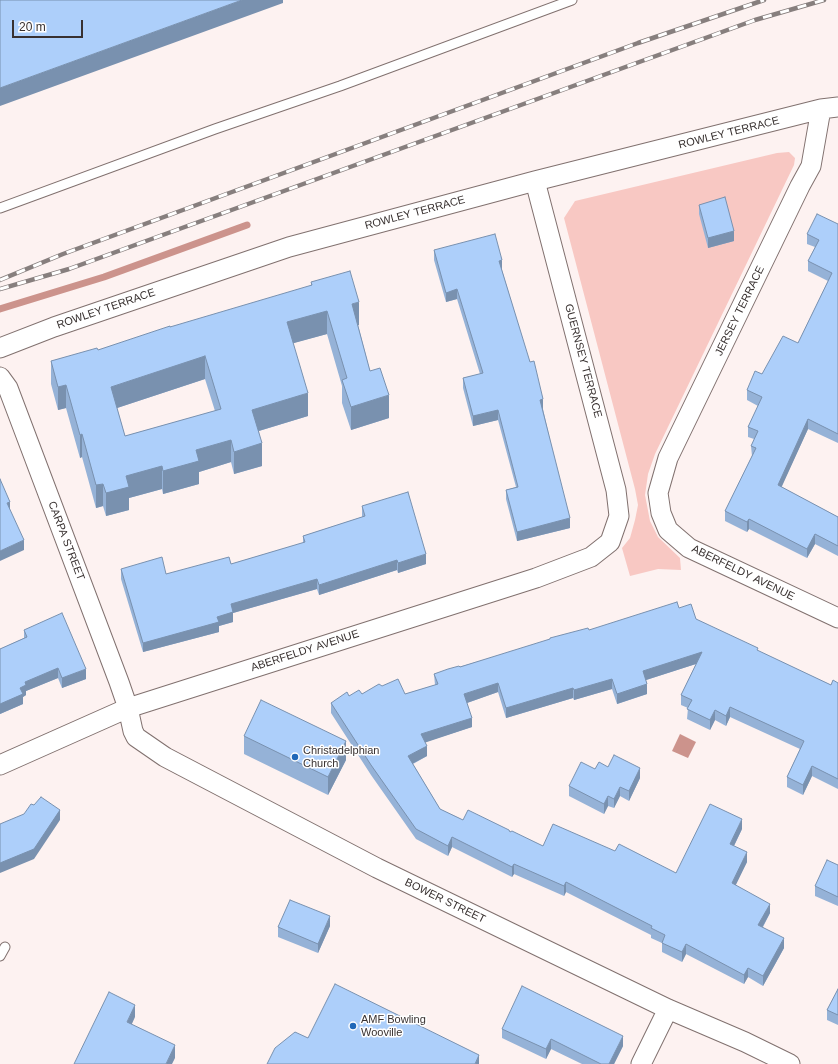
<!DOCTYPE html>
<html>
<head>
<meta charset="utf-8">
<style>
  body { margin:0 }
  #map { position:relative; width:838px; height:1064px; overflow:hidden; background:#fdf2f1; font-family:Arial,sans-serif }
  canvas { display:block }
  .scale { position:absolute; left:12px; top:20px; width:71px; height:18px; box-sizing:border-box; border:2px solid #383130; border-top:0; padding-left:5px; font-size:12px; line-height:14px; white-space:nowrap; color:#383130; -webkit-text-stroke:3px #fff; paint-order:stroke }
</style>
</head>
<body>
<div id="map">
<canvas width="838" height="1064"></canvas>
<div class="scale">20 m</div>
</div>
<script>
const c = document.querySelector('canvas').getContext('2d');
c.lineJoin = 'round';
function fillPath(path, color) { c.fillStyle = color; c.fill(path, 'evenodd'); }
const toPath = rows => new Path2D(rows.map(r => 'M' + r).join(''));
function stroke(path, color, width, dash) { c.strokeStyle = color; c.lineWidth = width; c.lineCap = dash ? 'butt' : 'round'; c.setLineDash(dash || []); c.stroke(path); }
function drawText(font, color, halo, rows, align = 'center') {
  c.font = font + ' Arial,sans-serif'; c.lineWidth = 3; c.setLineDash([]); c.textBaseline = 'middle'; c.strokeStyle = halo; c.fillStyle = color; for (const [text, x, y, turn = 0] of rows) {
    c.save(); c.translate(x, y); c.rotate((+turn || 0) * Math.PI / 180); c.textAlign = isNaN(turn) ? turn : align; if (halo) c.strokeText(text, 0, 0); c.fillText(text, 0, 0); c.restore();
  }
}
fillPath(toPath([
  [789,152,795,158,794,165,655,454,648,474,645,495,650,521,658,537,680,558,681,570,658,569,630,576,622,548,630,538,635,520,638,505,635,489,564,218,575,201,777,153]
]), '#f8c8c3');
fillPath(toPath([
  [680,734,696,742,688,758,672,751]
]), '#cc938c');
stroke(toPath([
  [0,309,104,277,247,225]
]), '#cc938c', 7);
const service = toPath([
  [0,208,215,129,340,86,572,0],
  [0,956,5,947]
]);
const minor = toPath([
  [821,109,811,166,800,186,668,458,658,493,661,513,668,530,689,548,838,618],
  [0,348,54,327,289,247,535,181,821,109,838,107],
  [0,377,8,388,119,682,128,708,133,731,136,737,165,757,377,868,668,1009,745,1042,790,1064],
  [0,765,128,708,536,578,591,557,610,542,619,516,616,490,535,181],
  [641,1064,668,1009]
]);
stroke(service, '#81716f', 11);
stroke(minor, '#81716f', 21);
stroke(service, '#fff', 9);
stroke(minor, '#fff', 19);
const rail = toPath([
  [0,280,63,254,638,43,764,0],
  [0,289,69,269,755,20,824,0]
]);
stroke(rail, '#877f7e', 4.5);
stroke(rail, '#fff', 3, [9]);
fillPath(toPath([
  [699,205,734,241,708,248,699,214],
  [838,224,838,443,808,429,781,487,838,517,838,556,815,544,807,558,749,529,747,532,725,521,725,511,752,456,751,446,754,439,748,437,748,427,758,406,747,400,747,390,762,374,798,343,828,281,808,271,808,261,815,247,807,244,807,234],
  [434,250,502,270,543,409,570,528,517,541,506,499,506,490,516,487,498,420,473,426,463,388,463,378,480,374,457,299,446,302,434,260],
  [311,282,359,325,358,325,370,371,389,418,351,430,342,403,342,386,327,334,293,343,308,416,259,431,262,466,234,474,231,462,199,472,199,484,163,494,162,489,129,498,129,510,106,516,103,506,96,508,82,457,80,458,66,408,58,410,51,384,51,361,98,350,311,286],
  [205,379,215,411,125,436,117,408],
  [362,506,426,564,398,573,397,570,319,595,317,589,233,613,233,622,219,626,219,632,143,652,121,579,121,569,166,574,231,564,303,543,303,536,362,517],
  [679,608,696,619,758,651,831,685,838,683,838,789,812,776,803,795,787,787,787,777,800,749,730,717,726,726,715,720,710,730,687,719,688,708,681,705,681,695,696,664,646,680,647,694,617,704,612,689,574,700,573,698,506,718,498,692,467,703,472,727,425,742,427,756,413,764,440,809,463,820,510,832,543,846,615,851,676,873,742,829,734,846,747,862,735,885,770,913,763,927,784,948,763,986,748,977,744,984,686,954,682,962,662,952,662,943,651,938,651,935,566,892,564,896,514,874,512,877,452,847,448,856,416,839,371,775,331,713,331,703,349,696,362,694,382,686,405,694,435,685,434,674,589,630],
  [24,630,86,679,62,688,58,678,26,691,26,695,23,697,23,704,0,714,0,649,24,638],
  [244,736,346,760,328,795,244,754],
  [608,767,640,778,629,801,620,796,614,808,608,806,604,814,569,796,569,786,595,769],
  [838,865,838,906,815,896,815,886],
  [330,926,318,953,278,937,278,927],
  [838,989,838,1025,827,1020,827,1010],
  [502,1029,623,1046,614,1064,582,1064,551,1049,546,1059,502,1038]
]), '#95b2d7');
fillPath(toPath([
  [242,0,283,0,283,3,0,106,0,88],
  [734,231,734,241,708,248,708,238],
  [502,260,502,270,499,270,499,261],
  [457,289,457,299,446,302,446,293],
  [359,302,359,325,352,327,352,304],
  [327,311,327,334,287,345,287,322],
  [205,356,205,379,111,410,111,387],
  [66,385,66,408,58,410,58,387],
  [308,393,308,416,252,433,252,410],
  [389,395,389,418,351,430,351,407],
  [543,399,543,409,540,409,540,400],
  [498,410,498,420,473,426,473,416],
  [808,419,808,429,778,495,778,485],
  [82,434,82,457,80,458,80,435],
  [231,440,231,462,199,472,199,484,163,494,163,471,196,450],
  [262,443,262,466,234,474,234,452],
  [162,466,162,489,129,498,129,510,106,516,106,493,126,476],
  [103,484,103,506,96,508,96,485],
  [10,502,10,512,7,503],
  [570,518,570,528,517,541,517,532],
  [749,519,749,529,747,532,747,522],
  [815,534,815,544,807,558,807,549],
  [24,540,24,550,0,561,0,551],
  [426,554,426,564,398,573,398,563],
  [397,560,397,570,319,595,319,585],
  [317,579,317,589,233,613,233,622,219,626,219,632,143,652,143,643,217,617,231,604],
  [702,652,702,662,643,681,643,671],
  [58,668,58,678,26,691,26,695,23,697,23,704,0,714,0,704,20,688,25,682],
  [86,669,86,679,62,688,62,678],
  [612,679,612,689,574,700,574,690],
  [498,683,498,692,464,704,464,694],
  [647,684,647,694,617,704,617,694],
  [573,688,573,698,506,718,506,708],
  [730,707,730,717,726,726,726,716],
  [715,710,715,720,710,730,710,720],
  [472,718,472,727,421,744,421,734],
  [346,741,346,760,328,795,328,777],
  [427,746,427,756,408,766,408,756],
  [812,766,812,776,803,795,803,785],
  [640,768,640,778,629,801,629,791],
  [620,787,620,796,614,808,614,799],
  [608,796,608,806,604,814,604,804],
  [60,810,60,820,34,859,0,873,0,863],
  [742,819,742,829,730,854,730,844],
  [452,837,452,847,448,856,448,846],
  [747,852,747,862,732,893,732,883],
  [514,864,514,874,512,877,512,867],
  [566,882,566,892,564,896,564,886],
  [770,904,770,913,758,935,758,925],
  [330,916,330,926,318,953,318,944],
  [784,938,784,948,763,986,763,976],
  [686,944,686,954,682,962,682,952],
  [748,968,748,977,744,984,744,975],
  [135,1005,135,1017,127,1035,127,1022],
  [623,1036,623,1046,614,1064,609,1064],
  [551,1039,551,1049,546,1059,546,1049],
  [175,1045,175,1058,172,1064,166,1064],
  [479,1055,479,1064,475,1064]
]), '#7991af');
const building = toPath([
  [0,0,242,0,0,88,0,0],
  [725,197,734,231,708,238,699,205,725,197],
  [817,214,838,224,838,434,808,419,778,485,838,517,838,546,815,534,807,549,749,519,747,522,725,511,756,448,751,446,758,431,748,427,762,397,747,390,755,371,762,374,783,336,798,343,832,273,808,261,819,240,807,234,817,214],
  [495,234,502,260,499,261,530,362,534,361,543,399,540,400,570,518,517,532,506,490,518,487,498,410,473,416,463,378,483,373,457,289,446,293,434,250,495,234],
  [350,271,359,302,352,304,370,371,380,368,389,395,351,407,342,380,347,378,327,311,287,322,308,393,252,410,262,443,234,452,231,440,196,450,199,461,163,471,162,466,126,476,129,487,106,493,103,484,96,485,82,434,80,435,66,385,58,387,51,361,97,348,98,350,170,326,170,327,312,285,311,282,350,271],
  [205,356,221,409,125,436,111,387,205,356],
  [0,479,10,502,7,503,24,540,0,551,0,479],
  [408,492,426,554,398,563,397,560,319,585,317,579,231,604,233,612,217,617,219,622,143,643,121,569,162,557,166,574,229,557,231,564,305,542,303,536,365,516,362,506,408,492],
  [677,602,679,608,691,604,696,619,758,648,757,650,831,685,833,680,838,683,838,779,812,766,803,785,787,777,804,741,730,707,726,716,715,710,710,720,687,709,692,700,681,695,702,652,643,671,647,684,617,694,612,679,574,690,573,688,506,708,498,683,464,694,472,718,421,734,427,746,408,756,440,809,463,820,468,810,509,830,510,832,512,831,543,846,553,824,615,851,619,844,676,873,710,804,742,819,730,844,747,852,732,883,770,904,758,925,784,938,763,976,748,968,744,975,686,944,682,952,662,943,665,935,651,928,652,926,566,882,564,886,514,864,512,867,452,837,448,846,416,829,371,765,331,703,347,692,349,696,359,690,362,694,379,684,382,686,398,679,405,694,438,684,434,674,448,669,459,666,460,667,550,639,550,638,588,628,589,630,677,602],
  [62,613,86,669,62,678,58,668,25,682,26,685,20,688,23,694,0,704,0,649,27,637,24,630,62,613],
  [261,700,346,741,328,777,244,736,261,700],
  [614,755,640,768,629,791,620,787,614,799,608,796,604,804,569,786,581,762,595,769,599,762,608,767,614,755],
  [41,797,60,810,34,849,0,863,0,824,24,814,31,804,34,805,41,797],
  [827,860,838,865,838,897,815,886,827,860],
  [290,900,330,916,318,944,278,927,290,900],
  [335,984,479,1055,475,1064,267,1064,275,1048,295,1032,308,1038,335,984],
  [522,986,623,1036,609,1064,601,1064,551,1039,546,1049,502,1029,522,986],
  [838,989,838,1015,827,1010,838,989],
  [109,992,135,1005,127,1022,175,1045,166,1064,74,1064,109,992]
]);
fillPath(building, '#adcffa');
stroke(building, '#7991af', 1);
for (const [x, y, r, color] of [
  [295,757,4,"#2068b8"],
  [353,1026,4,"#2068b8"]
]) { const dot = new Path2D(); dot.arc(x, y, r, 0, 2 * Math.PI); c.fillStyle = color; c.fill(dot); stroke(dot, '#fff', 1.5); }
drawText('11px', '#383130', '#fff', [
  ["ROWLEY TERRACE",729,133,-14],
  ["ROWLEY TERRACE",415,213,-15],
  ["ROWLEY TERRACE",106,309,-19],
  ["JERSEY TERRACE",740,311,-64],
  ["GUERNSEY TERRACE",583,361,75],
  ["CARPA STREET",66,541,69],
  ["ABERFELDY AVENUE",743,573,26],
  ["ABERFELDY AVENUE",305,651,-18],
  ["BOWER STREET",445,901,26]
]);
drawText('11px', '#383130', '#fff', [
  ["Christadelphian",303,751],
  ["Church",303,764],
  ["AMF Bowling",361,1020],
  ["Wooville",361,1033]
], 'left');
</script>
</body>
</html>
